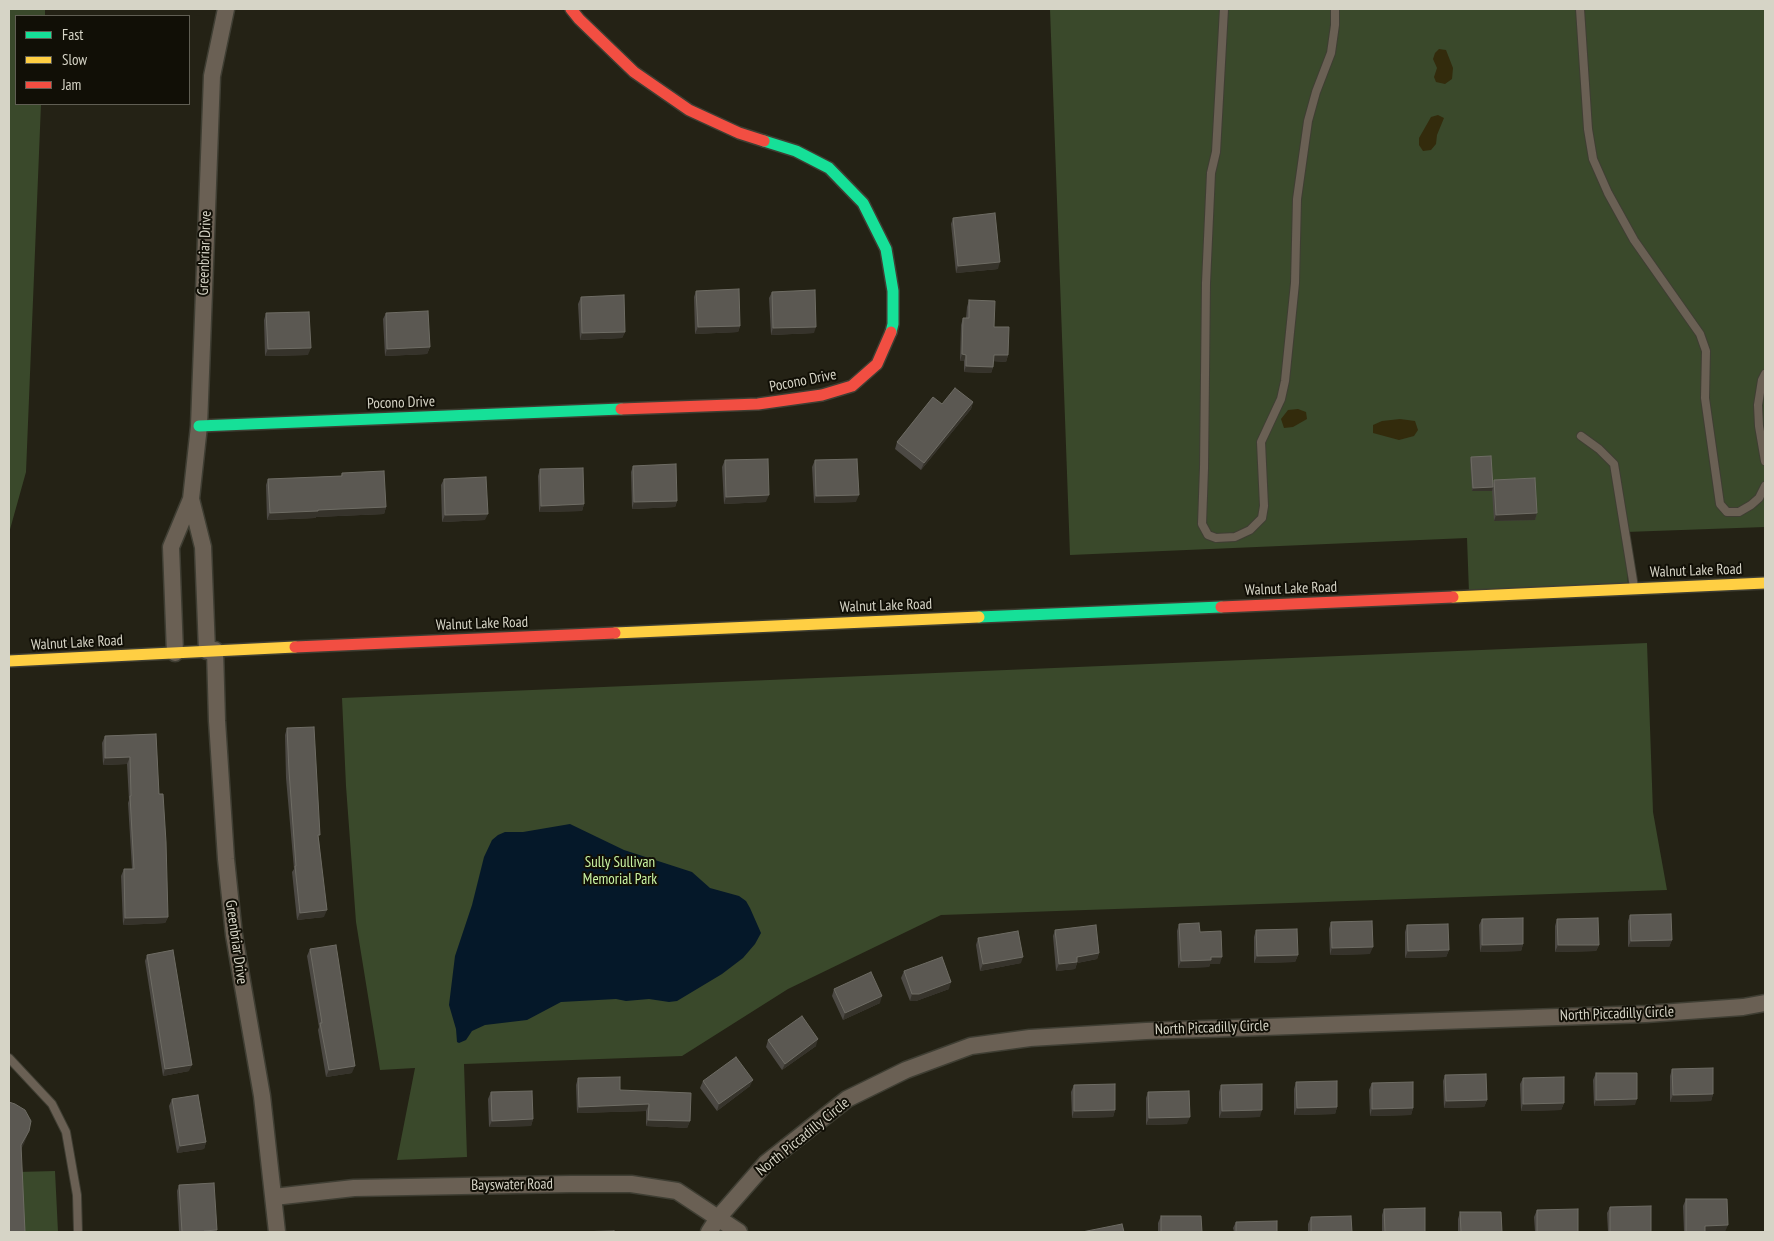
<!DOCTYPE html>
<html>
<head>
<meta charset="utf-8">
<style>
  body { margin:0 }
  #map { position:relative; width:1774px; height:1241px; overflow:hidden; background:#242215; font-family:"PT Sans Narrow",sans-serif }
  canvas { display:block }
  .frame { position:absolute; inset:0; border:10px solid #d6d4c6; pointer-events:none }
  .legend { position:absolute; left:15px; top:15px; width:175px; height:90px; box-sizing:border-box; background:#110f06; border:1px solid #605e53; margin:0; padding:6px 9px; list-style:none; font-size:15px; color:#d6d4c6 }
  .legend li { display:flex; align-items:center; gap:10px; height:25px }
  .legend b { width:25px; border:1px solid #605e53 }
</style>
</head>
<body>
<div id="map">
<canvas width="1774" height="1241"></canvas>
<div class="frame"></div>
<ul class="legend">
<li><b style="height:6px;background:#16e098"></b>Fast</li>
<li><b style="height:6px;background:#ffcf43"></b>Slow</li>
<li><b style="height:6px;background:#f24e42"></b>Jam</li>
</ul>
</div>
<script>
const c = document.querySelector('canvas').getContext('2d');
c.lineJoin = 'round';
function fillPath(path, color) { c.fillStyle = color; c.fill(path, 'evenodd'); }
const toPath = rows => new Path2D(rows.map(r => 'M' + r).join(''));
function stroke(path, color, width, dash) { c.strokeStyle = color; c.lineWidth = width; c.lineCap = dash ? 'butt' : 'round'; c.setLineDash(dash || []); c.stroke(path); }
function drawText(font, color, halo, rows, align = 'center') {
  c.font = font + ' "PT Sans Narrow",sans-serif'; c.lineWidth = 4; c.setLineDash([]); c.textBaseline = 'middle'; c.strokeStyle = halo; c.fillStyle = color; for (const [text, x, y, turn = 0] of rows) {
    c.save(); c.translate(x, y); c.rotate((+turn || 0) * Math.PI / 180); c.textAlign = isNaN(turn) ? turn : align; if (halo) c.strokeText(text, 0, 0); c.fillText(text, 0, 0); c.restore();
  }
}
fillPath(toPath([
  [9,9,45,9,45,16,16,16,16,104,41,104,26,472,9,533],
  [1050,9,1765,9,1765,527,1626,532,1628,587,1469,593,1467,538,1070,555],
  [1647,643,1653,812,1667,890,941,915,788,989,682,1056,464,1064,467,1157,397,1160,415,1068,380,1070,356,922,346,786,342,698],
  [55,1171,58,1232,19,1232,17,1172]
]), '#3a492b');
fillPath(toPath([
  [1439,49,1446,50,1453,68,1452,79,1445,84,1436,82,1434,77,1437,68,1433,59,1435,53],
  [1438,115,1444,118,1437,135,1436,144,1431,150,1423,151,1419,145,1419,138,1431,117],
  [1298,409,1306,412,1307,419,1293,427,1284,428,1281,419,1288,410],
  [1400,419,1415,421,1418,430,1414,436,1399,440,1373,433,1373,425,1382,421]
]), '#332b0c');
fillPath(toPath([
  [570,824,624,850,692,872,710,888,739,896,746,901,750,908,761,933,755,944,743,958,722,974,677,1001,669,1002,649,999,626,1001,616,999,561,1002,527,1020,485,1025,472,1031,466,1040,459,1043,457,1042,456,1029,449,1005,455,956,472,905,484,857,492,840,498,835,505,832,523,832]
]), '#051829');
const lane = toPath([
  [1224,9,1216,152,1211,173,1206,283,1204,468,1202,524,1208,535,1216,538,1235,537,1250,530,1262,518,1264,506,1261,442,1281,399,1285,381,1295,283,1297,199,1308,121,1316,92,1331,53,1335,25,1335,9],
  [1580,9,1588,129,1593,159,1608,193,1634,240,1700,334,1706,351,1705,398,1720,504,1727,512,1739,512,1751,505,1759,498,1765,486],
  [1765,374,1762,380,1758,405,1759,426,1765,461],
  [1581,436,1599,449,1614,464,1634,587],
  [9,1058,52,1104,66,1132,77,1195,78,1232]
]);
const street = toPath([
  [191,499,199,426,212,76,226,9],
  [215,650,217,721,226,859,234,935,262,1096,277,1232],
  [175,653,171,547,191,499,203,547,207,651],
  [274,1197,354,1188,570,1184,631,1184,677,1191,739,1232],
  [709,1232,718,1218,766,1163,847,1099,906,1070,971,1046,1030,1038,1146,1031,1646,1014,1743,1007,1765,1003]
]);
const fast = toPath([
  [764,141,796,151,829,168,863,203,886,249,893,291,893,324,891,332],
  [199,426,621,409],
  [979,617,1221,607]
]);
const slow = toPath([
  [1453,597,1765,583],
  [615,633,979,617],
  [9,661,295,647]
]);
const jam = toPath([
  [571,9,579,19,634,72,689,110,739,133,764,141],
  [621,409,758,404,822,395,852,386,877,364,891,332],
  [1221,607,1453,597],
  [295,647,615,633]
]);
stroke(lane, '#3f3e33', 10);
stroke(street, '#3f3e33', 19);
stroke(fast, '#3f3e33', 14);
stroke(slow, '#3f3e33', 14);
stroke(jam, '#3f3e33', 14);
stroke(lane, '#6a6054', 8);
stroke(street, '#6a6054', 16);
stroke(fast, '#16e098', 11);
stroke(slow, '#ffcf43', 11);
stroke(jam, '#f24e42', 11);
fillPath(toPath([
  [953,218,998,269,956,273,951,224],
  [696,291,740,326,738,332,695,334,694,297],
  [772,292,814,333,771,335,769,298],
  [581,297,625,332,622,338,580,340,578,304],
  [969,300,994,327,1008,355,1006,362,993,361,993,367,991,373,964,372,964,361,960,361,961,325,963,318,966,318,967,307],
  [266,313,308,355,265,356,264,320],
  [386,313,430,347,427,354,385,356,383,319],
  [973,402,971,409,921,470,895,449,897,442,942,404],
  [1471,457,1493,484,1494,480,1537,513,1535,520,1494,521,1492,490,1472,491,1470,460],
  [725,460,766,502,724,504,722,467],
  [815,460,856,502,814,503,812,467],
  [633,466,677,501,675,507,632,509,631,472],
  [540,469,584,504,582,511,539,512,538,476],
  [342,473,386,507,384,514,316,517,315,518,267,520,266,485,268,479,341,476],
  [444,479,485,520,442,522,441,485],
  [287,728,319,840,324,917,297,920,292,872,294,869,286,778,285,735],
  [156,734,159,794,168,917,165,923,123,925,121,876,124,869,132,869,128,803,129,800,127,764,103,765,102,743,105,736],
  [1630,915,1672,940,1669,947,1628,947,1628,921],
  [1482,919,1523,944,1521,951,1480,952,1479,925],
  [1557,919,1599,945,1596,951,1555,952,1555,926],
  [1331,922,1370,954,1330,955,1329,929],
  [1179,924,1200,932,1220,964,1210,964,1209,967,1178,968,1177,931],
  [1407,925,1449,950,1446,957,1405,958,1405,932],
  [1055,930,1099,953,1097,959,1077,963,1075,969,1056,971,1053,936],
  [1256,930,1298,955,1295,962,1254,963,1254,937],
  [978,938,1021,963,980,971,976,945],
  [310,949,352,1073,326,1077,318,1030,319,1027,307,956],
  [147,955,189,1071,163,1076,145,961],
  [904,971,949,989,916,1001,910,1001,901,978],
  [834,989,880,1003,843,1020,832,996],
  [768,1040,816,1046,782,1070,766,1047],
  [1672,1069,1713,1094,1711,1101,1670,1102,1670,1076],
  [1596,1073,1635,1105,1594,1106,1593,1080],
  [1445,1075,1487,1100,1484,1107,1444,1108,1443,1081],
  [578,1078,620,1090,690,1121,687,1128,646,1126,646,1111,577,1113,576,1085],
  [1523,1078,1564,1103,1561,1110,1521,1111,1520,1084],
  [703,1081,750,1086,717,1111,700,1088],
  [1296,1082,1337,1107,1335,1114,1294,1115,1294,1089],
  [1372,1083,1413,1108,1411,1115,1370,1116,1369,1090],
  [1074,1085,1115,1110,1113,1117,1072,1118,1071,1092],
  [1221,1085,1260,1117,1219,1118,1219,1092],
  [491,1092,533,1119,531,1126,489,1127,488,1099],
  [1148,1092,1187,1124,1146,1125,1146,1098],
  [172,1099,206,1142,204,1149,177,1153,169,1106],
  [179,1185,216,1232,179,1232,177,1191],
  [1686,1199,1725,1232,1684,1232,1683,1206],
  [1610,1207,1651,1232,1608,1232,1607,1213],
  [1384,1209,1425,1232,1382,1232,1382,1215],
  [1537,1210,1578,1232,1535,1232,1534,1217],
  [1460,1212,1502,1232,1458,1232,1458,1219],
  [1161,1216,1202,1232,1158,1232,1158,1223],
  [1311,1217,1352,1232,1308,1232,1308,1224],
  [1236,1222,1277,1232,1234,1232,1233,1228]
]), '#4c4944');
fillPath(toPath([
  [1000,262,998,269,956,273,958,266],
  [740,326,738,332,695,334,698,327],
  [816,327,814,333,771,335,773,328],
  [625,332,622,338,580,340,582,333],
  [430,347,427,354,385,356,387,349],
  [311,348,308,355,265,356,268,349],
  [962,354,966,355,964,361,960,361],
  [994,355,1008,355,1006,362,991,361],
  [966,366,993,367,991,373,964,372],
  [973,402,971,409,921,470,924,463],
  [1493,487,1492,491,1472,491,1473,488],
  [769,495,766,502,724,504,726,497],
  [859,495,856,502,814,503,816,496],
  [677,501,675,507,632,509,634,502],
  [584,504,582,511,539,512,541,506],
  [386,507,384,514,316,517,315,518,267,520,270,513,318,510],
  [1537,513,1535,520,1494,521,1496,515],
  [488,514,485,520,442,522,445,515],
  [130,757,127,764,103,765,105,758],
  [327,910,324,917,297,920,300,913],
  [168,917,165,923,123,925,125,918],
  [1672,940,1669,947,1628,947,1631,941],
  [1523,944,1521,951,1480,952,1482,945],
  [1558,945,1599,945,1596,951,1555,952],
  [1373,947,1370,954,1330,955,1332,948],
  [1449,950,1446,957,1405,958,1408,951],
  [1099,953,1097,959,1077,963,1075,969,1056,971,1059,964,1077,957],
  [1298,955,1295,962,1254,963,1257,956],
  [1023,957,1021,963,980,971,983,964],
  [1211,957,1222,957,1220,964,1210,964,1209,967,1178,968,1181,961],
  [951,982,949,989,916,1001,910,1001,912,994],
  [882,996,880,1003,843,1020,845,1013],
  [818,1039,816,1046,782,1070,785,1064],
  [192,1065,189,1071,163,1076,165,1069],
  [355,1066,352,1073,326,1077,329,1070],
  [753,1080,750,1086,717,1111,719,1104],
  [1713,1094,1711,1101,1670,1102,1673,1095],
  [1637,1099,1635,1105,1594,1106,1596,1100],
  [1487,1100,1484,1107,1444,1108,1446,1101],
  [1564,1103,1561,1110,1521,1111,1523,1104],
  [649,1104,646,1111,577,1113,579,1107],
  [1337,1107,1335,1114,1294,1115,1297,1108],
  [1413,1108,1411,1115,1370,1116,1372,1109],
  [1115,1110,1113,1117,1072,1118,1074,1111],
  [1262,1110,1260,1117,1219,1118,1222,1111],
  [1190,1117,1187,1124,1146,1125,1149,1118],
  [533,1119,531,1126,489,1127,492,1121],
  [648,1120,690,1121,687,1128,646,1126],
  [29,1131,24,1144,16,1159,21,1145],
  [206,1142,204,1149,177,1153,180,1146],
  [1728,1225,1725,1232,1703,1232,1705,1226],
  [217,1230,216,1232,204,1232,204,1231]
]), '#36332b');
const building = toPath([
  [995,213,1000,262,958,266,953,218,995,213],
  [739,289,740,326,698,327,696,291,739,289],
  [815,290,816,327,773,328,772,292,815,290],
  [624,295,625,332,582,333,581,297,624,295],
  [969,300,995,301,994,327,1009,327,1008,355,994,355,993,367,966,366,966,355,962,354,963,318,969,318,969,300],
  [428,311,430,347,387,349,386,313,428,311],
  [309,312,311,348,268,349,266,313,309,312],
  [955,388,973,402,924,463,897,442,933,397,942,404,955,388],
  [1491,456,1493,487,1473,488,1471,457,1491,456],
  [768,459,769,495,726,497,725,460,768,459],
  [857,459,859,495,816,496,815,460,857,459],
  [676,464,677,501,634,502,633,466,676,464],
  [583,468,584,504,541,506,540,469,583,468],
  [384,471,386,507,318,510,318,511,270,513,268,479,342,476,342,473,384,471],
  [486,477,488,514,445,515,444,479,486,477],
  [1535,478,1537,513,1496,515,1494,480,1535,478],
  [314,727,320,835,318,835,327,910,300,913,295,866,296,866,289,771,287,728,314,727],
  [156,734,159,794,163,794,166,842,168,917,125,918,124,869,134,869,130,796,131,796,130,757,105,758,105,736,156,734],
  [1671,914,1672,940,1631,941,1630,915,1671,914],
  [1523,918,1523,944,1482,945,1482,919,1523,918],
  [1598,918,1599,945,1558,945,1557,919,1598,918],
  [1372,921,1373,947,1332,948,1331,922,1372,921],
  [1199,923,1200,932,1221,931,1222,957,1211,957,1211,960,1181,961,1179,924,1199,923],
  [1448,924,1449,950,1408,951,1407,925,1448,924],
  [1096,925,1099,953,1077,957,1077,962,1059,964,1055,930,1096,925],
  [1297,929,1298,955,1257,956,1256,930,1297,929],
  [1018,931,1023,957,983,964,978,938,1018,931],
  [336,945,355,1066,329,1070,320,1023,322,1023,310,949,336,945],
  [173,950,192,1065,165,1069,147,955,173,950],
  [942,957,951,982,919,994,912,994,904,971,942,957],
  [871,972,882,996,845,1013,834,989,871,972],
  [802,1016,818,1039,785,1064,768,1040,802,1016],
  [736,1057,753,1080,719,1104,703,1081,736,1057],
  [1713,1068,1713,1094,1673,1095,1672,1069,1713,1068],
  [1596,1073,1637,1073,1637,1099,1596,1100,1596,1073],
  [1486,1074,1487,1100,1446,1101,1445,1075,1486,1074],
  [620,1077,620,1090,691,1093,690,1121,648,1120,649,1104,579,1107,578,1078,620,1077],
  [1564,1077,1564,1103,1523,1104,1523,1078,1564,1077],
  [1337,1081,1337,1107,1297,1108,1296,1082,1337,1081],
  [1413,1082,1413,1108,1372,1109,1372,1083,1413,1082],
  [1115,1084,1115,1110,1074,1111,1074,1085,1115,1084],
  [1262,1084,1262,1110,1222,1111,1221,1085,1262,1084],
  [532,1091,533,1119,492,1121,491,1092,532,1091],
  [1189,1091,1190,1117,1149,1118,1148,1092,1189,1091],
  [198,1095,206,1142,180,1146,172,1099,198,1095],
  [9,1102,15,1104,25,1110,31,1121,29,1131,21,1145,25,1232,9,1232,9,1102],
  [214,1183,217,1230,204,1231,204,1232,182,1232,179,1185,214,1183],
  [1686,1199,1727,1199,1728,1225,1705,1226,1705,1232,1686,1232,1686,1199],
  [1651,1206,1651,1232,1610,1232,1610,1207,1651,1206],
  [1425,1208,1425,1232,1385,1232,1384,1209,1425,1208],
  [1578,1209,1578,1232,1537,1232,1537,1210,1578,1209],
  [1460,1212,1501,1212,1502,1232,1461,1232,1460,1212],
  [1161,1216,1201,1216,1202,1232,1161,1232,1161,1216],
  [1351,1216,1352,1232,1311,1232,1311,1217,1351,1216],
  [1277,1221,1277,1232,1236,1232,1236,1222,1277,1221],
  [1122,1224,1124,1232,1082,1232,1122,1224],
  [614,1231,614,1232,572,1232,614,1231]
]);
fillPath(building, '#5b5852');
stroke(building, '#6e6c64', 1);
drawText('15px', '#d6d4c6', '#110f06', [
  ["Greenbriar Drive",205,253,-88],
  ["Pocono Drive",803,381,-11],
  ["Pocono Drive",401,403,-2],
  ["Walnut Lake Road",1696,571,-2],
  ["Walnut Lake Road",1291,589,-2],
  ["Walnut Lake Road",886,606,-2],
  ["Walnut Lake Road",482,624,-2],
  ["Walnut Lake Road",77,643,-3],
  ["Greenbriar Drive",236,942,82],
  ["North Piccadilly Circle",1617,1014,-2],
  ["North Piccadilly Circle",1212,1028,-2],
  ["North Piccadilly Circle",803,1137,-39],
  ["Bayswater Road",512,1185,-1]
]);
drawText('15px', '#caf4a4', '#110f06', [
  ["Sully Sullivan",620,863],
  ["Memorial Park",620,880]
]);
</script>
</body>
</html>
